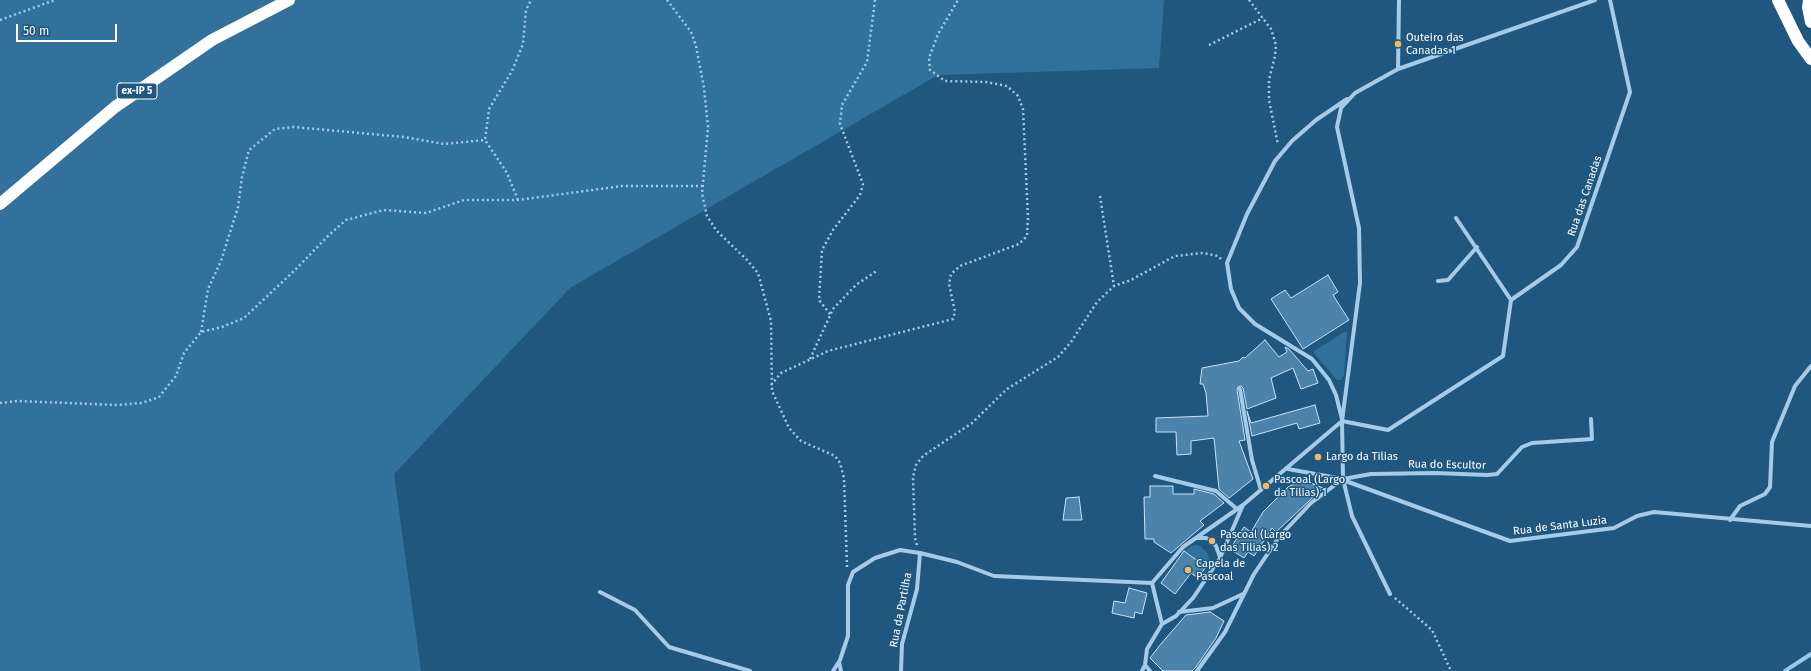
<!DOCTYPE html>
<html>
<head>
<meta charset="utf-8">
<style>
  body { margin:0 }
  #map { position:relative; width:1811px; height:671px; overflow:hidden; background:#1f577f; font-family:"Fira Sans",sans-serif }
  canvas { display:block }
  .scale { position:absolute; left:16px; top:24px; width:101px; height:18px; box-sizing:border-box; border:2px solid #fff; border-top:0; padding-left:5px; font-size:12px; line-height:14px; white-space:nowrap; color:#fff; -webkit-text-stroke:3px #1f577f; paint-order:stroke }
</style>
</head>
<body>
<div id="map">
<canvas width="1811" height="671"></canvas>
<div class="scale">50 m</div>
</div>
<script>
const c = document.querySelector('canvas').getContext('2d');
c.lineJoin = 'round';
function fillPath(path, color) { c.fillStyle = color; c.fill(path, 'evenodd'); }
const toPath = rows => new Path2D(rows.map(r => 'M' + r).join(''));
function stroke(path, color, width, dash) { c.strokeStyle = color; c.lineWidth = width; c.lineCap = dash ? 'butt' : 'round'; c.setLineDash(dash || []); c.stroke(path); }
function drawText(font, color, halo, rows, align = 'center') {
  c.font = font + ' "Fira Sans",sans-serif'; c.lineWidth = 3; c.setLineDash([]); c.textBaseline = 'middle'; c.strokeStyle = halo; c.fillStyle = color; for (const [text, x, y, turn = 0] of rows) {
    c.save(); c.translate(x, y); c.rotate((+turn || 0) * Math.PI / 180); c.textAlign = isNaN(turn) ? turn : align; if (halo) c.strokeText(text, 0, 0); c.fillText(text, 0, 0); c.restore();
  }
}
fillPath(toPath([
  [0,0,1164,0,1159,68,938,75,570,288,394,474,421,671,0,671],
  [1344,332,1347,332,1344,375,1341,380,1337,380,1313,352],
  [1197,545,1200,546,1208,554,1209,558,1206,567,1184,551,1192,546]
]), '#33719d');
stroke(toPath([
  [1785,671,1811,654]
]), '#97c9e9', 4);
const building = toPath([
  [1328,275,1338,292,1333,295,1349,320,1303,349,1271,299,1285,290,1291,298,1328,275],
  [1265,340,1279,357,1287,352,1285,347,1289,349,1308,371,1313,369,1318,383,1301,389,1293,368,1271,378,1276,398,1247,409,1243,388,1241,386,1238,387,1237,390,1245,440,1239,441,1253,479,1229,498,1219,489,1214,438,1191,441,1191,454,1177,455,1176,432,1156,432,1156,418,1208,416,1206,393,1203,384,1200,384,1202,368,1239,361,1243,357,1245,358,1265,340],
  [1315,405,1320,423,1299,429,1297,423,1252,436,1247,411,1251,423,1315,405],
  [1306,481,1323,488,1276,532,1272,528,1254,556,1248,552,1244,558,1230,549,1244,527,1251,532,1263,512,1288,487,1298,482,1306,481],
  [1150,486,1173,486,1173,494,1194,494,1194,489,1214,494,1224,503,1200,521,1204,525,1171,553,1154,542,1154,539,1145,539,1144,497,1150,497,1150,486],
  [1079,497,1082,520,1063,520,1066,498,1079,497],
  [1184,551,1206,567,1198,578,1191,573,1175,594,1161,583,1184,551],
  [1129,588,1147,593,1142,614,1135,612,1134,618,1112,613,1114,601,1125,603,1129,588],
  [1210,612,1224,621,1216,638,1196,667,1192,671,1163,671,1150,658,1160,645,1186,615,1210,612]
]);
fillPath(building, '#4c83ab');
stroke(building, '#c8e3f6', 1);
stroke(toPath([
  [667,0,691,32,696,46,704,88,708,127,702,194,707,216,716,230,747,260,758,273,771,321,772,391,789,428,801,441,835,456,840,463,844,478,847,567],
  [1249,0,1271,29,1276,45,1275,56,1269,80,1269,100,1278,145],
  [0,20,55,0],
  [1209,45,1263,18],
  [1100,196,1114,286],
  [518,200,507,173,485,140,489,109,512,71,523,44,526,10,531,0],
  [830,314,819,300,822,250,833,230,860,195,863,184,840,124,842,105,867,62,875,0],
  [201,332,208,289,221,261,238,207,242,177,249,150,275,129,294,127,404,137,444,144,485,140],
  [810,359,833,309,856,285,878,270],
  [771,385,781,373,828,351,953,319,955,312,949,284,951,274,960,266,1019,244,1027,236,1028,218,1023,109,1018,96,1007,86,986,82,945,81,930,70,929,58,938,34,958,0],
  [0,403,17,401,117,405,142,403,159,397,176,376,184,353,201,332,222,327,244,318,294,271,330,234,346,220,384,210,426,213,464,200,518,200,622,186,703,186],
  [917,545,915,538,913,477,916,465,923,456,972,423,1007,389,1058,357,1071,342,1097,302,1114,286,1131,280,1175,256,1203,253,1218,256,1221,259],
  [1395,598,1432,630,1451,671]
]), '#a4cce8', 2.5, [2, 3]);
stroke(toPath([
  [1398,69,1399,0],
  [1456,218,1511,300],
  [1438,281,1448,280,1477,247],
  [1240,389,1252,460,1261,490],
  [1342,419,1336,395,1329,380,1312,359,1255,324,1239,308,1231,289,1227,263,1247,214,1275,161,1292,141,1316,120,1347,99],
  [1342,421,1360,283,1359,228,1337,127,1341,108,1355,93,1398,69,1595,0],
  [1342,421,1388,430,1503,356,1511,300,1561,265,1577,247,1630,92,1610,0],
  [1155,476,1216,491,1237,509],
  [1343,479,1352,516,1390,594],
  [1343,480,1510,541,1614,528,1637,516,1654,512,1811,526],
  [1243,505,1183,547,1152,583,1162,624,1176,616,1193,598,1220,558,1243,505,1342,421,1343,479,1288,469],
  [1730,520,1740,506,1765,494,1770,487,1772,442,1795,386,1811,366],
  [1196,538,1206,538,1212,541,1216,546,1220,557],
  [600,592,635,610,669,647,750,671],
  [1179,612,1213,608,1243,594],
  [839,662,841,671],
  [1145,665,1147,649,1162,624],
  [833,671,840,660,848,636,848,585,853,572,875,558,900,550,920,553,957,562,994,576,1152,583],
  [901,671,902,644,917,589,920,553],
  [1142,671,1145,665,1150,671],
  [1197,671,1225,632,1254,574,1279,537,1311,503,1343,479,1371,474,1435,473,1487,475,1497,474,1522,447,1532,443,1592,439,1591,419]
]), '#a4cce8', 4);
stroke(toPath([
  [1778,0,1798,41,1811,59],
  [1809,0,1808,7,1811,22],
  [0,204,115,107,212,40,289,0]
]), '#fff', 12);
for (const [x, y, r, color] of [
  [1398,44,4,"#f5b764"],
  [1318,457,4,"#f5b764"],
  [1266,486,4,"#f5b764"],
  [1212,541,4,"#f5b764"],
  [1188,570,4,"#f5b764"]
]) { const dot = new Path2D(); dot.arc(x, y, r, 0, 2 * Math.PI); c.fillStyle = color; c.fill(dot); stroke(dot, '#1f577f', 1.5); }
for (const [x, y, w] of [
  [137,91,40]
]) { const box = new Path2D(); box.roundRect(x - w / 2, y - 8, w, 16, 3); c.fillStyle = '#1f577f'; c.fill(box); stroke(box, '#fff', 1); }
drawText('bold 10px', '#fff', null, [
  ["ex-IP 5",137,91]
]);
drawText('11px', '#fff', '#1f577f', [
  ["Outeiro das",1406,38],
  ["Canadas 1",1406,51],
  ["Largo da Tilias",1326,457],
  ["Pascoal (Largo",1274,480],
  ["da Tilias) 1",1274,493],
  ["Pascoal (Largo",1220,535],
  ["das Tilias) 2",1220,548],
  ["Capela de",1196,564],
  ["Pascoal",1196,577]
], 'left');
drawText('11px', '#fff', '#1f577f', [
  ["Rua das Canadas",1585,196,-71],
  ["Rua do Escultor",1447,465,1],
  ["Rua de Santa Luzia",1560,526,-7],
  ["Rua da Partilha",901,610,-79]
]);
</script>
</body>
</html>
